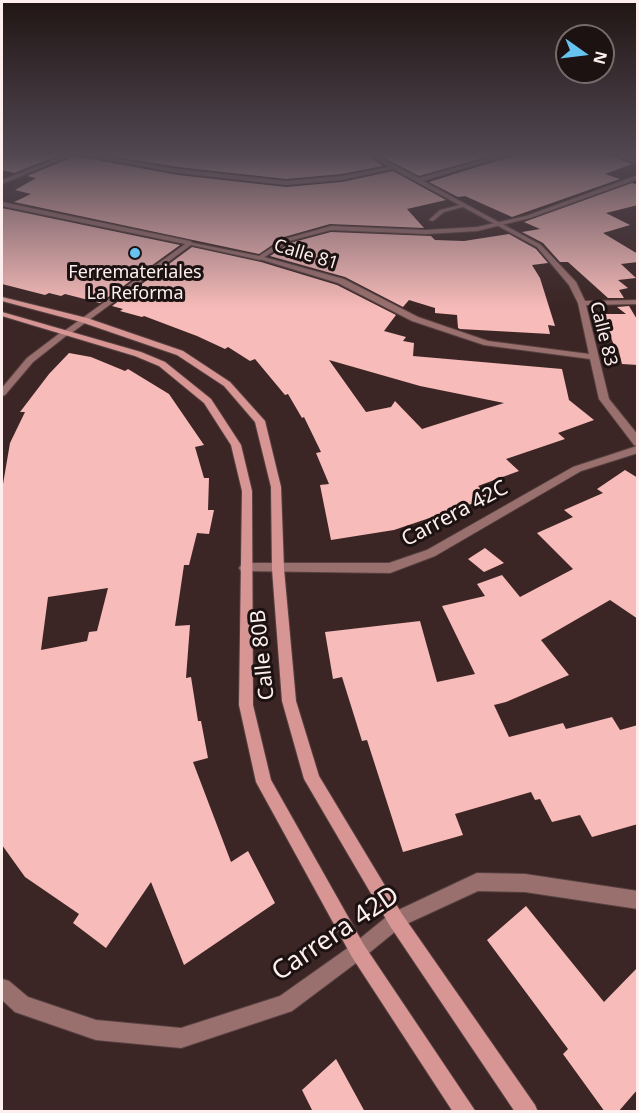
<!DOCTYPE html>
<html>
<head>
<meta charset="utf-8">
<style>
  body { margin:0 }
  #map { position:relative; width:639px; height:1113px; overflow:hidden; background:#3c2625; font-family:"Noto Sans",sans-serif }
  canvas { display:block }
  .frame { position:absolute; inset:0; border:3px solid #feeeed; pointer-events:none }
  .north { position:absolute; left:555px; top:24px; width:60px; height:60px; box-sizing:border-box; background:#1c1212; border:2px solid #766a6a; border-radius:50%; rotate:104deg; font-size:16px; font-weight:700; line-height:24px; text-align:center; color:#feeeed }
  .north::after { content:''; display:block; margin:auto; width:21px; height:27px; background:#67c4f0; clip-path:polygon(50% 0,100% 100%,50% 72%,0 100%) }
</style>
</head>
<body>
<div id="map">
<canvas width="639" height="1113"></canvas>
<div class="frame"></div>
<div class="north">N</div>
</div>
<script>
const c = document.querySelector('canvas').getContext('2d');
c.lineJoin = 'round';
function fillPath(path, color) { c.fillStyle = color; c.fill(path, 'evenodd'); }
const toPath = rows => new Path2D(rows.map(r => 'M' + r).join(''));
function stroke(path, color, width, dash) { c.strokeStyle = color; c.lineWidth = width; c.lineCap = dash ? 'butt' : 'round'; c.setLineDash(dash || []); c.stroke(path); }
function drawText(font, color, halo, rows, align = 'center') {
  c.font = font + ' "Noto Sans",sans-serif'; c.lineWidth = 6; c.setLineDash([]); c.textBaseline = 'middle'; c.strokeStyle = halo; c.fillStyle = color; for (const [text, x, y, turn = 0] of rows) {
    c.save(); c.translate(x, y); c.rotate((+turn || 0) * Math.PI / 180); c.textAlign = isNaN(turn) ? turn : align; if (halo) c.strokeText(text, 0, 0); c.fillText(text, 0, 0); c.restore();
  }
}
fillPath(toPath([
  [2,154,63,154,14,173,2,170],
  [97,154,366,154,383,166,342,174,286,179,178,167],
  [377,154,497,154,419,176],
  [513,154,607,154,632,164,605,174,620,179,512,217,465,196,458,197,429,182,512,156],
  [75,156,178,175,286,187,342,182,393,171,446,200,407,209,424,228,330,224,284,237,259,254,14,202,31,194,15,190,36,178,27,176],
  [632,183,638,185,638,205,606,213,630,225,603,233,638,254,638,262,621,264,636,278,618,280,628,288,619,290,624,298,608,298,568,262,560,262,543,243,522,232,540,229,524,222],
  [2,209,2,208,180,245,100,303,65,294,61,296,49,293,45,295,2,284],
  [331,232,431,236,435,240,464,241,509,234,536,249,548,263,532,265,540,278,555,326,548,325,550,334,460,329,458,328,457,315,435,313,435,308,409,300,403,307,345,277,270,256,290,243],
  [192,247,261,262,337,285,396,315,384,331,406,337,403,341,414,343,413,356,562,369,569,400,594,420,558,433,565,439,506,459,519,471,478,486,489,498,394,530,331,540,320,485,329,484,316,453,321,452,304,417,302,418,288,394,285,395,255,359,250,361,228,347,225,349,197,336,144,316,142,317,120,311,123,309,112,306],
  [329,360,420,386,504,403,422,429,395,401,391,407,366,412],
  [629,306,638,321,638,365,622,364,618,348,615,348,602,314,626,314,617,307],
  [69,353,91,357,125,371,128,369,169,394,204,445,195,447,204,478,209,478,208,510,214,510,209,534,197,533,189,565,184,565,175,626,190,625,186,678,191,677,198,721,201,721,208,758,193,762,231,862,248,851,275,903,184,965,151,882,106,948,73,923,79,914,25,877,2,845,2,490,10,443,25,412,20,412,49,374],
  [108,588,97,631,89,632,87,641,41,650,48,597],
  [625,470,638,478,638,619,610,600,541,640,569,675,506,702,494,705,509,737,563,723,566,729,612,717,620,730,638,725,638,824,592,837,580,815,552,822,540,799,535,800,531,792,455,814,463,835,403,852,367,740,362,741,342,677,333,679,325,632,420,621,437,682,475,674,442,606,485,596,477,584,502,575,520,597,573,569,537,533,573,517,564,510,603,493,597,489],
  [485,548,504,563,484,572,468,559],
  [526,906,604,1002,638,967,638,1089,618,1112,605,1112,563,1054,568,1049,487,940],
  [336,1059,365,1112,313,1112,302,1090]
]), '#f7bbb9');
const service = toPath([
  [464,204,466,205,466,206,444,212,433,221,429,220,440,210,464,204]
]);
const minor = toPath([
  [68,154,75,154,2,184,2,180,68,154],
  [75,154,85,154,178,169,286,181,342,176,389,167,368,154,373,154,419,178,504,154,511,154,423,181,541,245,576,282,585,301,638,300,638,304,586,305,609,399,638,435,638,453,581,471,435,556,390,573,241,571,239,568,241,565,245,563,389,563,427,550,573,467,637,446,634,445,599,399,590,359,484,345,412,321,338,283,256,258,260,256,344,279,418,317,488,341,589,354,578,303,569,285,537,247,393,169,342,180,286,185,178,173,75,154],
  [2,202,190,241,193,243,190,245,2,206,2,202],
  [64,330,71,332,33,362,5,395,2,396,2,388,27,358,64,330],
  [477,873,525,874,638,891,638,909,525,892,478,891,402,926,364,957,292,1011,181,1048,96,1040,15,1012,2,1000,2,979,9,981,28,997,96,1020,181,1028,280,996,352,945,390,914,477,873]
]);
const tertiary = toPath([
  [609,154,616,154,638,160,638,164,609,154],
  [638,175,638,179,530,218,477,231,426,234,331,230,289,241,260,260,191,245,70,334,63,332,188,242,259,256,285,239,331,226,426,230,477,227,526,216,638,175]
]);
const secondary = toPath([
  [2,297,87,318,183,351,230,382,265,421,281,487,284,569,296,701,319,776,402,914,535,1105,538,1112,515,1112,390,926,304,779,282,701,272,569,271,487,255,422,224,386,177,355,81,322,2,301,2,297],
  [2,312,141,352,165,362,211,399,241,445,252,491,253,705,271,780,364,945,476,1112,453,1112,352,957,256,782,239,705,242,491,231,445,204,403,159,366,135,356,2,316,2,312]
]);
stroke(service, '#574241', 2);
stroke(minor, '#574241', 2);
stroke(tertiary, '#574241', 2);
stroke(secondary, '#574241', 2);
fillPath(service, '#9a706f');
fillPath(minor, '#9a706f');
fillPath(tertiary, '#9a706f');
fillPath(secondary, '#d79694');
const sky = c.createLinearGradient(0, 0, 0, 309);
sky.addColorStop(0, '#211514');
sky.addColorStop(0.5, '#504751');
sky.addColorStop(1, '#50475100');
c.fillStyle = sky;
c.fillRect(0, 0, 639, 309);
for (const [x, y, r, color] of [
  [135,253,6,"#67c4f0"]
]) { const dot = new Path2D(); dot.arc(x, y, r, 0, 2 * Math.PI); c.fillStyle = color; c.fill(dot); stroke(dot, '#1c1212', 2); }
drawText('18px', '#feeeed', '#1c1212', [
  ["Calle 81",306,255,17],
  ["Calle 83",603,334,76]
]);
drawText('18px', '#feeeed', '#1c1212', [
  ["Ferremateriales",135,273],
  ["La Reforma",135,294]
]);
drawText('21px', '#feeeed', '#1c1212', [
  ["Carrera 42C",455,514,-28],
  ["Calle 80B",263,655,-96]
]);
drawText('26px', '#feeeed', '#1c1212', [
  ["Carrera 42D",336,934,-34]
]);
</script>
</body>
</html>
